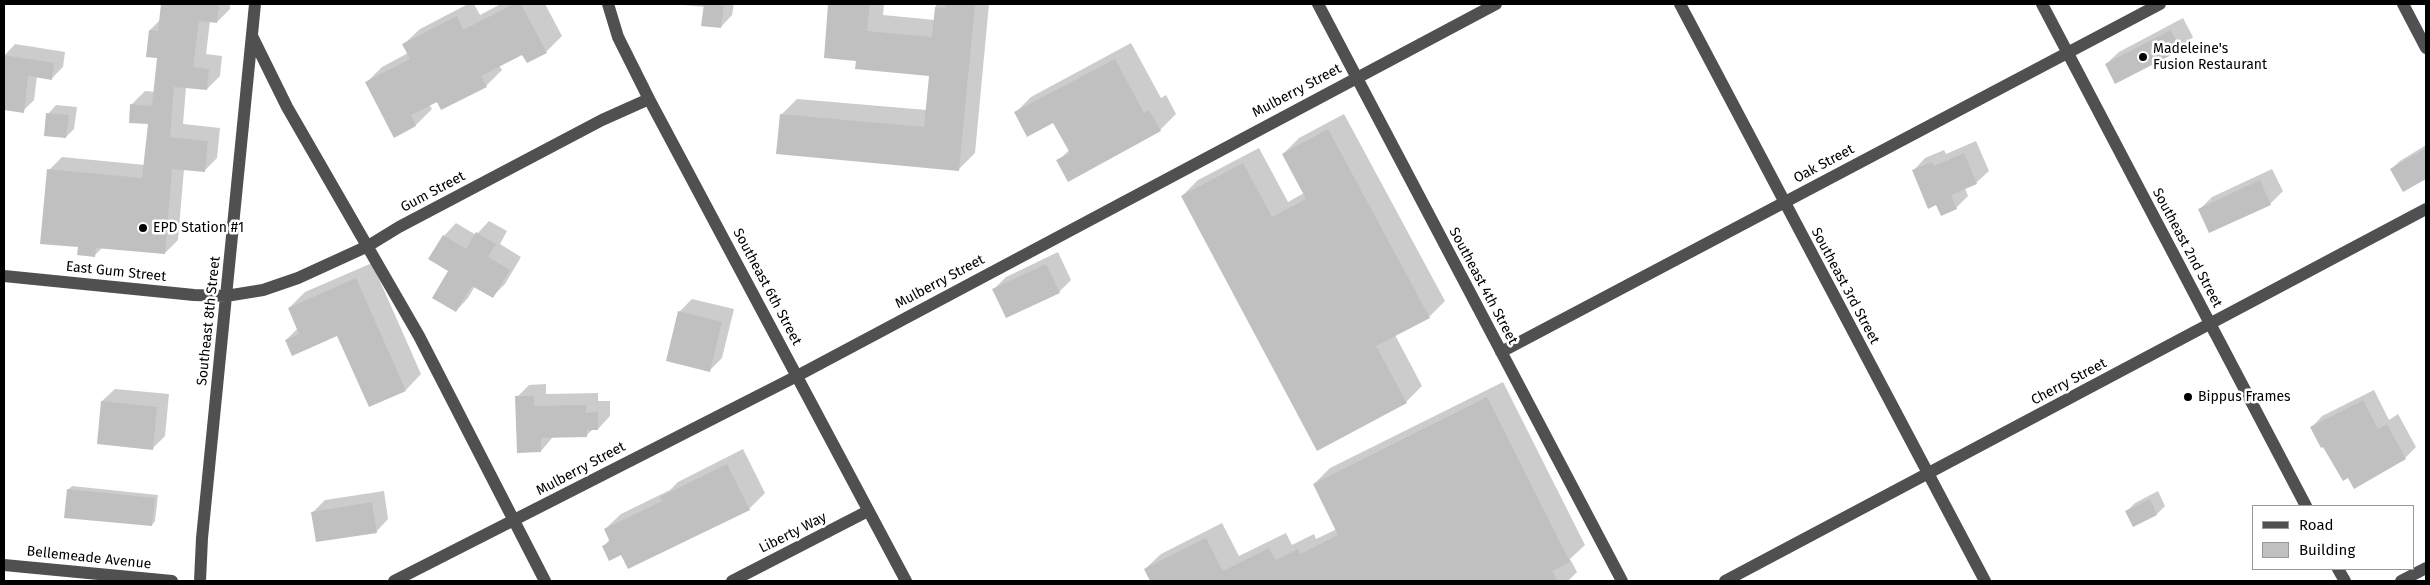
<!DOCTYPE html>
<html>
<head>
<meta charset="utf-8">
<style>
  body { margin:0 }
  #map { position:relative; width:2430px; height:585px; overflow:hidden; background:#fff; font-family:"Fira Sans",sans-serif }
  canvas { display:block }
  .frame { position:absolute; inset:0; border:5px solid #000; pointer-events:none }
  .legend { position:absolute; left:2252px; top:505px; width:162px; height:65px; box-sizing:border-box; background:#fff; border:1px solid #999; margin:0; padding:6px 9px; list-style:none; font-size:15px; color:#000 }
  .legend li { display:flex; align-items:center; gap:10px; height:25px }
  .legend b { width:25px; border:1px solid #999 }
</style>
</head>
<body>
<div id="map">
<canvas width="2430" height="585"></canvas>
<div class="frame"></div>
<ul class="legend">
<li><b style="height:6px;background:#505050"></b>Road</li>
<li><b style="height:14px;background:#c0c0c0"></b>Building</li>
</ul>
</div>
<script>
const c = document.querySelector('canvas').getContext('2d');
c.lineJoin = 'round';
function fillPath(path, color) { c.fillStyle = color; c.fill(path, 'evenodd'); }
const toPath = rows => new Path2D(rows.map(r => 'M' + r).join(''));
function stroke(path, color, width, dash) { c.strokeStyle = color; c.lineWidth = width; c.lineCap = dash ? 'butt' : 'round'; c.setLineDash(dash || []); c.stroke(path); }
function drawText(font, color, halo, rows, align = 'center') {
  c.font = font + ' "Fira Sans",sans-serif'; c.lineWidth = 5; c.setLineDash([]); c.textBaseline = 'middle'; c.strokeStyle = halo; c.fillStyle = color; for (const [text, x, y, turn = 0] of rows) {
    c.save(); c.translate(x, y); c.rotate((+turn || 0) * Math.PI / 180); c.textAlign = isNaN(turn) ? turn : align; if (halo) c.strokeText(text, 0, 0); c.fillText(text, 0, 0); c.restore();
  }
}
fillPath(toPath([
  [162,4,230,4,230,9,217,22,210,21,206,54,222,56,220,76,207,89,186,87,183,124,220,128,217,158,204,171,184,169,178,240,165,253,103,247,94,256,79,246,49,170,62,157,145,165,149,123,131,105,145,91,155,92,158,57,150,30,160,20],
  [468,4,474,4,480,15,501,4,545,4,562,36,546,52,523,53,499,65,502,70,486,86,429,104,432,109,416,125,394,136,366,83,382,67,408,53,404,44,420,29],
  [672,4,734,4,732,15,721,27,705,7],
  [830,4,884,4,883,15,935,20,936,4,989,4,975,153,959,169,781,115,797,99,927,110,930,74,857,60,825,57],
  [2183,18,2193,37,2181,49,2106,64,2119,52],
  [1131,43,1161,98,1166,95,1176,114,1160,130,1058,161,1069,150,1054,121,1015,113,1031,97],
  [15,44,65,52,63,67,52,78,37,76,34,100,23,111,4,109,4,56],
  [56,105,77,107,74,129,66,137,48,114],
  [1344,114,1445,301,1429,317,1395,335,1422,386,1406,402,1182,196,1198,180,1259,148,1288,202,1304,193,1283,154,1299,138],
  [1976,141,1989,171,1976,183,1965,188,1968,196,1956,208,1937,204,1913,171,1925,158,1944,150,1946,154],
  [2426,145,2426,177,2404,190,2391,169,2400,161],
  [2272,169,2283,191,2270,204,2200,209,2212,197],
  [489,221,507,231,500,244,521,257,505,284,493,296,475,286,468,298,456,311,444,236,456,223,476,235],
  [1058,252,1071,280,1059,292,994,289,1006,277],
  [372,263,421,374,406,390,338,335,286,340,298,328,289,308,305,292],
  [692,299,734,309,722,358,710,370,679,312],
  [1503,382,1585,545,1570,559,1577,572,1568,581,1151,581,1145,569,1161,554,1222,523,1239,556,1286,533,1292,545,1314,534,1316,539,1337,529,1314,484,1330,468],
  [546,384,546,394,598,393,598,401,610,401,610,416,598,429,593,429,586,436,553,437,541,451,517,397,529,385],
  [115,389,169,394,165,436,152,449,102,401],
  [2374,390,2389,420,2398,414,2416,447,2405,458,2348,476,2312,427,2322,416],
  [743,449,765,493,749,509,621,553,603,547,610,539,605,529,621,514,670,490,678,482],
  [72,486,158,495,155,521,152,525,68,490],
  [384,491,388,519,376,532,313,512,325,500],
  [2158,491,2165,506,2157,514,2127,511,2135,503]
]), '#0003');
fillPath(toPath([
  [161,4,219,5,217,23,199,21,193,67,209,69,207,90,174,87,170,137,208,141,205,172,172,169,165,254,96,248,95,257,77,255,78,247,40,244,47,169,142,178,148,124,129,123,130,104,152,106,157,58,146,57,149,30,158,31],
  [514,4,521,4,547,53,527,63,522,55,481,76,487,87,441,110,437,102,411,115,416,126,394,138,365,82,410,59,402,44,457,16,463,30],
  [704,4,724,4,721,28,701,26],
  [828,4,870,4,867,31,932,37,935,7,945,8,945,4,975,4,959,171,776,154,780,114,924,127,929,76,855,69,856,61,824,58],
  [2171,30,2181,50,2115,84,2105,64],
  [4,55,54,63,52,80,28,76,24,113,4,110],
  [1115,59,1144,113,1149,110,1161,131,1068,182,1056,160,1070,153,1053,123,1027,137,1014,112],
  [46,113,69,115,66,138,44,136],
  [1328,129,1430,318,1376,346,1407,403,1317,451,1181,196,1243,163,1272,217,1306,199,1282,154],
  [2426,148,2426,179,2403,192,2390,169],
  [1964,153,1977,184,1951,195,1957,209,1941,216,1936,205,1928,209,1912,170,1932,162,1934,166],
  [2260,180,2271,205,2209,233,2198,209],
  [476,232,496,244,488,257,510,270,493,298,472,286,456,312,432,298,448,271,428,259,443,235,466,249],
  [1046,264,1060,293,1006,318,992,289],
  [356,278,406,391,369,407,337,336,292,356,285,340,299,334,288,308],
  [678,311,722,322,710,372,666,361],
  [515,396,534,396,534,406,586,405,586,413,598,412,598,430,587,430,587,437,541,438,541,452,517,453],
  [1487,397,1570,562,1552,571,1558,581,1150,581,1144,569,1206,538,1223,571,1269,548,1276,560,1298,549,1300,554,1338,535,1313,484],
  [2363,400,2378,429,2387,424,2406,459,2354,489,2348,478,2343,481,2323,447,2321,448,2310,427],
  [101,401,157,407,153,450,97,444],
  [727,464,750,510,628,569,621,555,609,561,602,546,610,542,604,529,662,501,660,497],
  [67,489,155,498,152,526,64,518],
  [2150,499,2157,515,2133,527,2125,511],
  [372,502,377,533,316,542,311,512]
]), '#c0c0c0');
stroke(toPath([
  [608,4,618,37,649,99,906,581],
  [1318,4,1622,581],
  [1680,4,1985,581],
  [2042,4,2306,506],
  [2403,4,2426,48],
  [252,36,287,107,419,336,545,581],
  [4,276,194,295,226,296,263,290,298,278,368,246,399,227,602,120,649,99],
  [1501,352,2160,4],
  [4,565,172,581],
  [2338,569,2345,581],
  [200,581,202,538,255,4],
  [394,581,797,376,1496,4],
  [732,581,868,511],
  [1725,581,2426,209],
  [2401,581,2426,568]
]), '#505050', 12);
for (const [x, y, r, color] of [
  [2143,57,5,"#000"],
  [143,228,5,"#000"],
  [2188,397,5,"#000"]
]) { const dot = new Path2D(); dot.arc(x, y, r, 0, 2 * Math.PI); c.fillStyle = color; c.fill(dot); stroke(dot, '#fff', 2); }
drawText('14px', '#000', '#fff', [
  ["Madeleine's",2153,49],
  ["Fusion Restaurant",2153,65],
  ["EPD Station #1",153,228],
  ["Bippus Frames",2198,397]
], 'left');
drawText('14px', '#000', '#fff', [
  ["Mulberry Street",1297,91,-28],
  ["Oak Street",1824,164,-28],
  ["Gum Street",433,192,-28],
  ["Southeast 2nd Street",2187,248,62],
  ["East Gum Street",116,272,6],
  ["Mulberry Street",940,282,-28],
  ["Southeast 4th Street",1483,286,62],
  ["Southeast 3rd Street",1845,286,62],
  ["Southeast 6th Street",767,287,62],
  ["Southeast 8th Street",209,321,-84],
  ["Cherry Street",2069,382,-28],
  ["Mulberry Street",581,469,-28],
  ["Liberty Way",793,533,-27],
  ["Bellemeade Avenue",89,558,6]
]);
</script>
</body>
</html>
